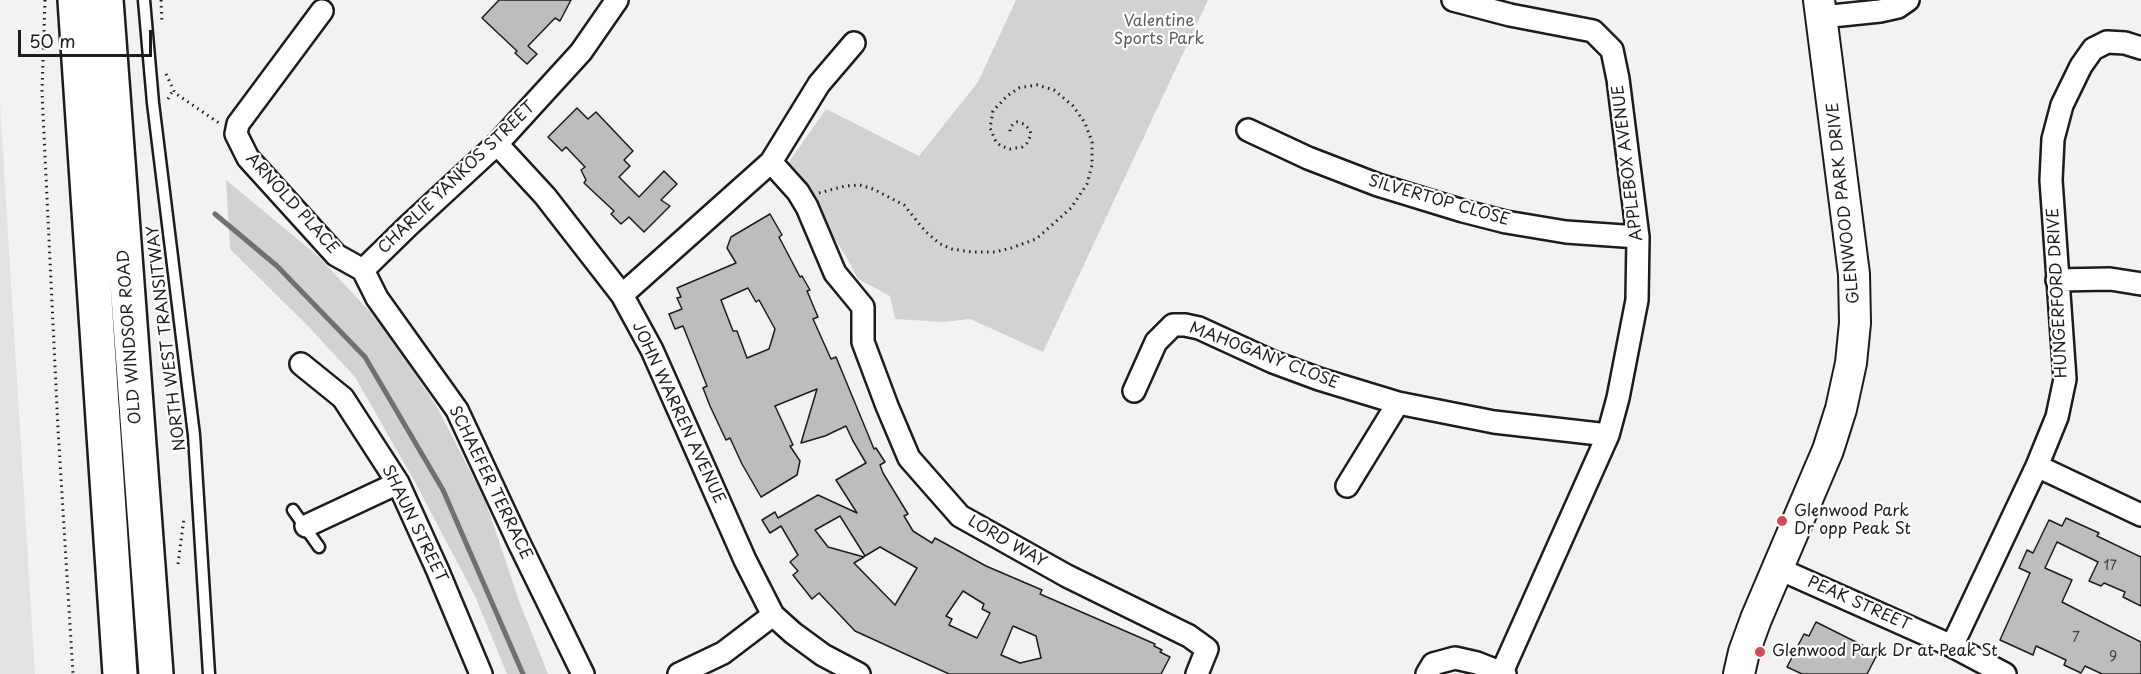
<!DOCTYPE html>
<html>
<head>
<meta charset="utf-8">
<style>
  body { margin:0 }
  #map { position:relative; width:2141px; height:674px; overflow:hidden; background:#f2f2f2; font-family:"Playpen Sans",sans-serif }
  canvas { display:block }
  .scale { position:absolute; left:18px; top:30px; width:134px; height:27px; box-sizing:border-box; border:3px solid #1c1c1c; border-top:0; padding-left:8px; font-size:18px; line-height:21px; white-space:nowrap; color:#1c1c1c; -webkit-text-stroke:4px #fff; paint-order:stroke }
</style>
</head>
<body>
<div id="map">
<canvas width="2141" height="674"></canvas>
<div class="scale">50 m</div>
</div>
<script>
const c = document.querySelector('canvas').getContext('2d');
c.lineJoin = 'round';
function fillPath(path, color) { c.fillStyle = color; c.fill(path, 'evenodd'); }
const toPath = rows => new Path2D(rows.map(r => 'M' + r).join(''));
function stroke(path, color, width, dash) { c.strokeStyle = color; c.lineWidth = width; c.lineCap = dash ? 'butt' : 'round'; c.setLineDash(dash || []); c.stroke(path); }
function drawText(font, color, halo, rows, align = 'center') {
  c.font = font + ' "Playpen Sans",sans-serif'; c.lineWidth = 4.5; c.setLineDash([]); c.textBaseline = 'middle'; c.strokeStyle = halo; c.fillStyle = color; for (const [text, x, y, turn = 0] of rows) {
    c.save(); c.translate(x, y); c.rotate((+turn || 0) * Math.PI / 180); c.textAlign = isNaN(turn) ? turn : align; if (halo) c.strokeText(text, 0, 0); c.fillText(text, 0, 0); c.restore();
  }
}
fillPath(toPath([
  [0,102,0,103,35,674,0,674]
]), '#e2e2e2');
fillPath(toPath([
  [1016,0,1208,0,1043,352,970,319,943,322,895,319,890,296,858,279,847,258,787,165,826,109,919,156,978,82],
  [226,180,318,256,385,328,438,409,485,500,519,601,548,674,507,674,475,596,415,482,355,377,309,327,230,249]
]), '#d2d2d2');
stroke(toPath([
  [215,214,277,266,365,357,443,490,523,674]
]), '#707070', 5);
const building = toPath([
  [499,0,571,0,560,21,555,18,528,46,537,54,527,64,515,53,517,51,482,18,499,0],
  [577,108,588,119,596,112,633,151,624,160,630,166,619,177,639,197,664,171,677,184,661,200,670,206,644,232,629,217,621,224,611,214,614,211,584,183,586,180,581,170,585,167,566,147,562,151,548,137,577,108],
  [770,214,782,235,779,237,800,277,802,276,810,290,807,291,818,317,813,319,831,359,836,357,874,449,876,448,885,462,880,465,883,473,908,514,904,516,913,531,932,543,935,538,986,566,1042,590,1040,594,1155,644,1154,646,1162,650,1160,652,1170,657,1161,674,949,674,855,631,819,593,812,599,793,575,798,571,790,562,798,555,781,526,770,533,762,520,775,512,778,518,818,495,857,513,836,480,866,463,853,441,846,426,825,436,801,443,817,389,775,406,793,445,790,446,800,461,797,475,761,497,742,464,730,438,726,440,710,406,703,388,707,386,683,326,675,329,669,314,682,309,677,298,681,297,677,288,736,263,727,248,731,237,770,214],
  [748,288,756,302,759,300,775,329,769,349,747,358,737,331,733,331,721,300,748,288],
  [840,516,865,556,880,547,917,568,895,605,854,563,864,557,828,547,815,530,840,516],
  [963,591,984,604,982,609,990,613,977,638,949,625,952,619,946,616,963,591],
  [1013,626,1036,636,1041,658,1020,663,1001,655,1013,626],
  [2066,518,2099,533,2097,536,2141,557,2141,606,2123,597,2125,592,2104,583,2101,586,2089,581,2098,562,2057,542,2045,568,2072,580,2062,602,2141,642,2141,674,2102,674,2085,666,2081,673,2064,665,2066,660,2036,646,2033,655,2000,640,2030,573,2019,568,2027,550,2033,553,2049,520,2062,526,2066,518],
  [1816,622,1878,653,1867,674,1802,674,1787,667,1804,634,1809,636,1816,622]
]);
fillPath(building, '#bdbdbd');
stroke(building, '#1c1c1c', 1.5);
const lane = toPath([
  [144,0,153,103,194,435,209,674],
  [293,510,319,547]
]);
const street = toPath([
  [1453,0,1510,15,1593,31,1612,50,1618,79,1638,237,1637,300,1618,398,1608,435,1502,672],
  [322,11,238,124,236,134,248,158,336,255,363,270],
  [1822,17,1880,11,1898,7,1908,0],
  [1248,130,1308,158,1378,185,1463,211,1506,222,1566,232,1638,237],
  [497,144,545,196,622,295,652,350,745,560,773,615,793,633,823,655,859,674],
  [771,162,798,192,807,207,835,273,863,307,863,342,887,406,909,458,960,516,1067,576,1189,636,1207,649,1197,674],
  [363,270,377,298,457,410,519,543,583,674],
  [363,270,408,226,497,144,581,52,617,0],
  [2057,280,2110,279,2141,284],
  [622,295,771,162,819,84,854,43],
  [301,364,343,398,398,483,437,569,481,674],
  [1134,391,1156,342,1173,325,1185,325,1199,328,1273,362,1319,379,1398,403,1494,422,1608,435],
  [2037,466,2141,515],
  [1347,486,1398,403],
  [306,526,398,483],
  [1777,568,1952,646,2005,674],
  [1952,646,2037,466,2057,417,2065,379,2051,180,2053,139,2062,105,2081,66,2093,49,2107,42,2125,43,2141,48],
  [679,674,723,653,773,615],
  [1427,674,1433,664,1455,658,1477,663,1505,674]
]);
const secondary = toPath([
  [1739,674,1744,652,1756,619,1828,450,1841,409,1851,363,1855,323,1854,274,1819,0]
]);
const highway = toPath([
  [75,0,120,674],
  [106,0,156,674]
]);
stroke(lane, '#1c1c1c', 15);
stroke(street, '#1c1c1c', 26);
stroke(secondary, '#1c1c1c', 34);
stroke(highway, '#1c1c1c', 38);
stroke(toPath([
  [45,0,42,92,58,429,73,674],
  [161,0,162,23],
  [166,74,175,93,219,123],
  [168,99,173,90],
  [819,193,845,186,860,185,873,189,904,205,925,231,940,244,952,249,972,252,995,252,1011,248,1036,239,1071,208,1087,184,1092,165,1092,142,1085,123,1073,106,1054,90,1037,85,1019,88,1007,96,993,111,990,128,996,142,1001,146,1010,149,1022,147,1027,143,1031,135,1030,130,1024,124,1017,122,1013,124,1010,128,1010,134],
  [178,564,184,518]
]), '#1c1c1c', 3, [1.5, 4.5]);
stroke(lane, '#fff', 10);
stroke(street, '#fff', 21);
stroke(secondary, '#fff', 30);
stroke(highway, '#fff', 33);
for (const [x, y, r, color] of [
  [1782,521,6,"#d1495b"],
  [1760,652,6,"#d1495b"]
]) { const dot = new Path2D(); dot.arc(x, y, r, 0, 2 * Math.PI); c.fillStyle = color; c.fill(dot); stroke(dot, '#fff', 2); }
drawText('14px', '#444', null, [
  ["17",2110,566],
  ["7",2076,638],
  ["9",2113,657]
]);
drawText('16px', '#5c5c5c', '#fff', [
  ["Valentine",1159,22],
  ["Sports Park",1159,40]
]);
drawText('16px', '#1c1c1c', '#fff', [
  ["APPLEBOX AVENUE",1628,163,-97],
  ["CHARLIE YANKOS STREET",457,178,-44],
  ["SILVERTOP CLOSE",1439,201,16],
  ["GLENWOOD PARK DRIVE",1844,203,-96],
  ["ARNOLD PLACE",292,204,48],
  ["HUNGERFORD DRIVE",2058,293,-93],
  ["OLD WINDSOR ROAD",130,337,-94],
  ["NORTH WEST TRANSITWAY",167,338,-97],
  ["MAHOGANY CLOSE",1264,356,21],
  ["JOHN WARREN AVENUE",678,413,65],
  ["SCHAEFER TERRACE",490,483,64],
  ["SHAUN STREET",414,524,64],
  ["LORD WAY",1007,542,30],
  ["PEAK STREET",1859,604,24]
]);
drawText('16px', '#1c1c1c', '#fff', [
  ["Glenwood Park",1794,512],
  ["Dr opp Peak St",1794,530],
  ["Glenwood Park Dr at Peak St",1772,652]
], 'left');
</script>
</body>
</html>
